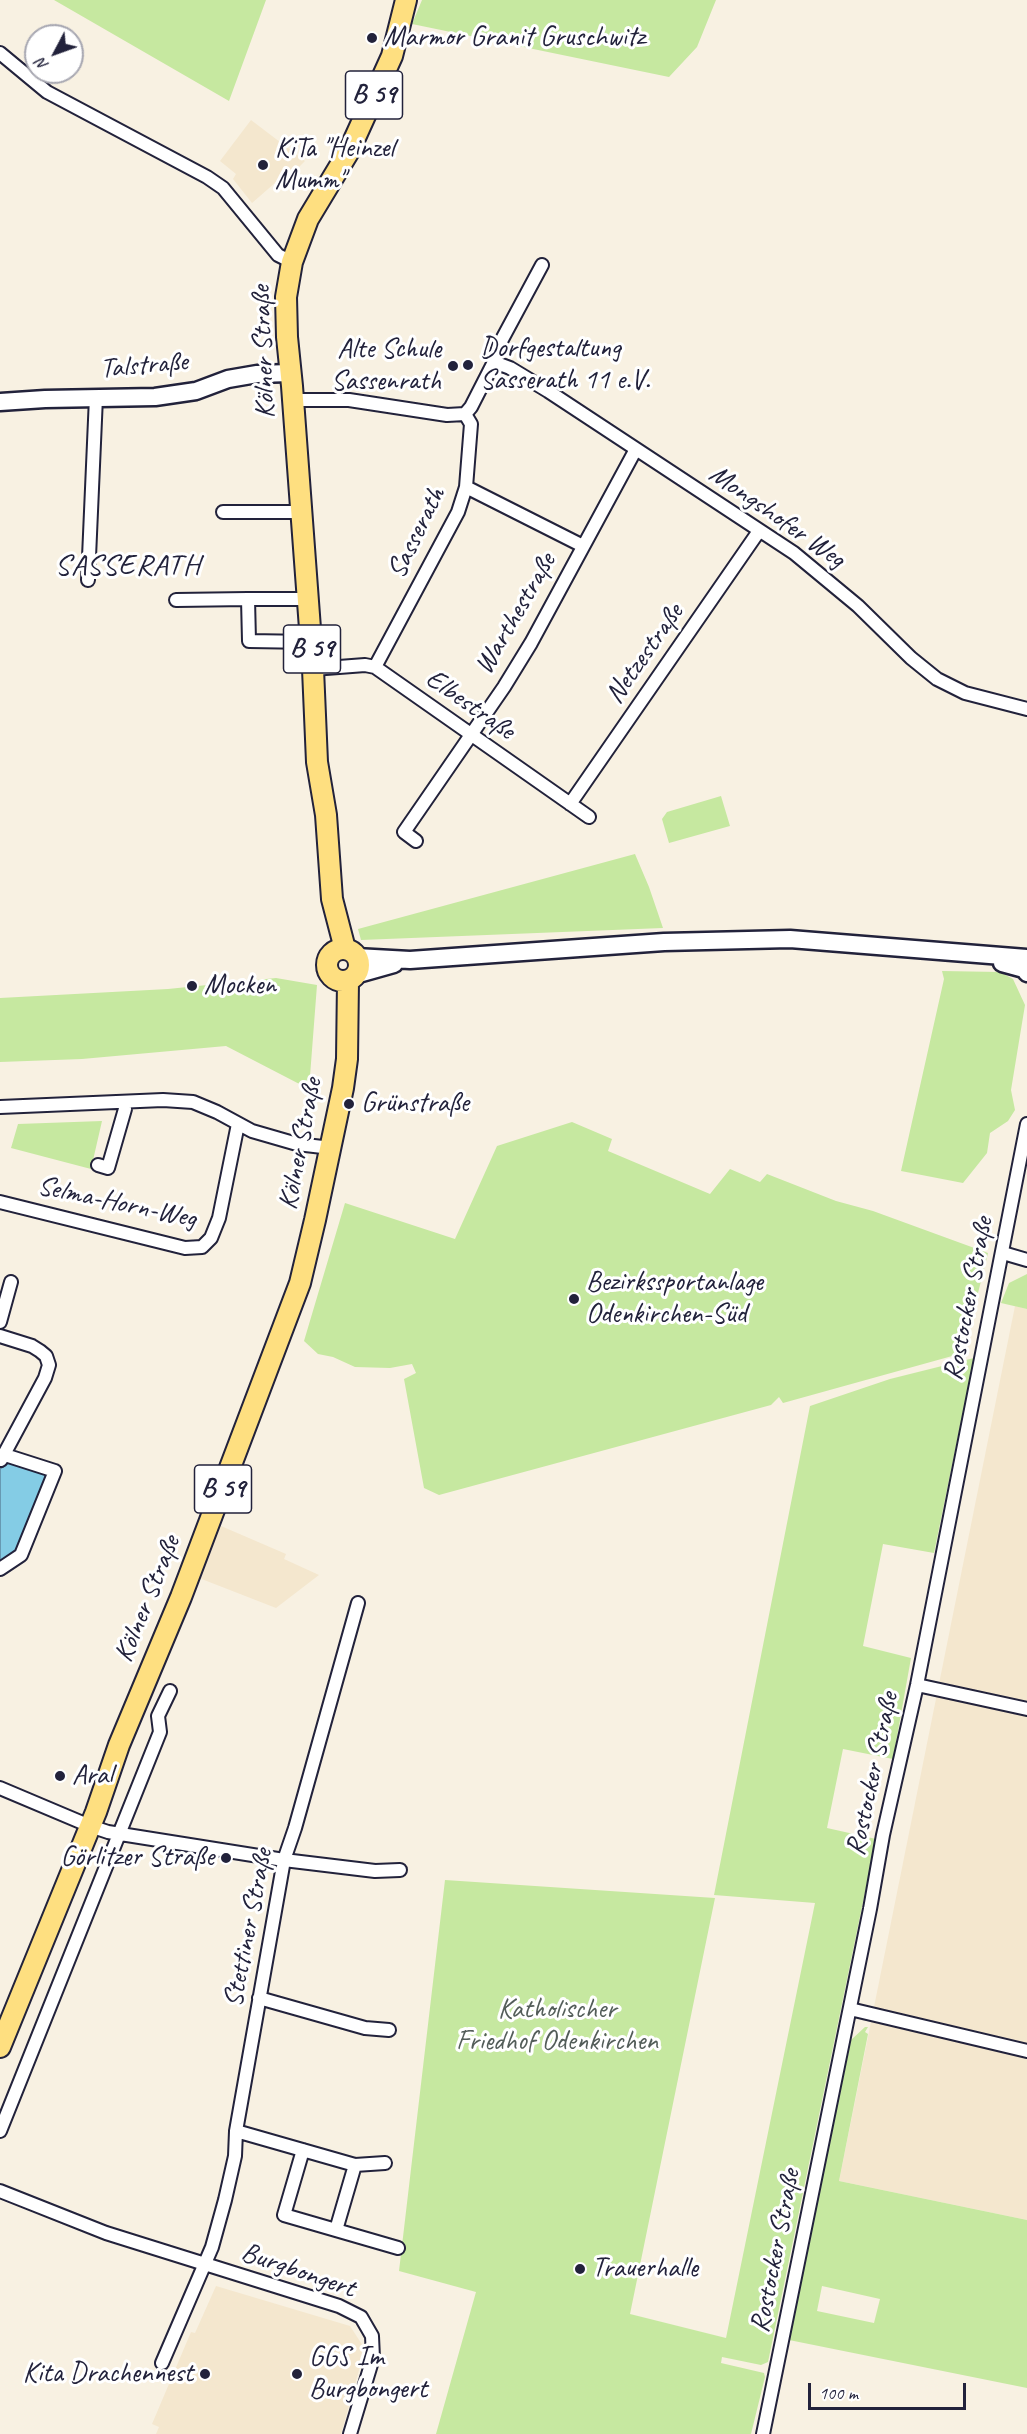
<!DOCTYPE html>
<html>
<head>
<meta charset="utf-8">
<style>
  body { margin:0 }
  #map { position:relative; width:1027px; height:2434px; overflow:hidden; background:#f8f1e2; font-family:Caveat,sans-serif }
  canvas { display:block }
  .north { position:absolute; left:24px; top:24px; width:60px; height:60px; box-sizing:border-box; background:#fff; border:2px solid #a7a7b1; border-radius:50%; rotate:229deg; font-size:16px; font-weight:700; line-height:24px; text-align:center; color:#22223b }
  .north::after { content:''; display:block; margin:auto; width:21px; height:27px; background:#22223b; clip-path:polygon(50% 0,100% 100%,50% 72%,0 100%) }
  .scale { position:absolute; left:808px; top:2383px; width:158px; height:27px; box-sizing:border-box; border:3px solid #22223b; border-top:0; padding-left:8px; font-size:18px; line-height:21px; white-space:nowrap; color:#22223b; -webkit-text-stroke:4px #fff; paint-order:stroke }
</style>
</head>
<body>
<div id="map">
<canvas width="1027" height="2434"></canvas>
<div class="north">N</div>
<div class="scale">100 m</div>
</div>
<script>
const c = document.querySelector('canvas').getContext('2d');
c.lineJoin = 'round';
function fillPath(path, color) { c.fillStyle = color; c.fill(path, 'evenodd'); }
const toPath = rows => new Path2D(rows.map(r => 'M' + r).join(''));
function stroke(path, color, width, dash) { c.strokeStyle = color; c.lineWidth = width; c.lineCap = dash ? 'butt' : 'round'; c.setLineDash(dash || []); c.stroke(path); }
function drawText(font, color, halo, rows, align = 'center') {
  c.font = font + ' Caveat,sans-serif'; c.lineWidth = 6; c.setLineDash([]); c.textBaseline = 'middle'; c.strokeStyle = halo; c.fillStyle = color; for (const [text, x, y, turn = 0] of rows) {
    c.save(); c.translate(x, y); c.rotate((+turn || 0) * Math.PI / 180); c.textAlign = isNaN(turn) ? turn : align; if (halo) c.strokeText(text, 0, 0); c.fillText(text, 0, 0); c.restore();
  }
}
fillPath(toPath([
  [251,120,305,161,296,170,291,169,252,203,233,179,236,174,220,161],
  [1015,1306,1027,1309,1027,2220,839,2181],
  [221,1526,286,1554,284,1559,319,1575,276,1608,199,1578],
  [216,2286,350,2326,365,2349,341,2434,156,2434,159,2427,152,2424,191,2332,195,2333]
]), '#f4e7ce');
fillPath(toPath([
  [54,0,266,0,229,101],
  [422,0,716,0,697,47,669,77,412,24],
  [721,796,730,826,669,843,662,819,667,812],
  [635,854,649,887,663,928,361,940,358,929],
  [942,971,1000,972,1013,979,1025,1005,1011,1090,1015,1110,1008,1121,990,1133,987,1153,963,1183,901,1171,944,979],
  [276,978,317,985,309,1089,226,1046,82,1059,0,1062,0,998,168,989],
  [102,1121,91,1169,11,1148,18,1124],
  [572,1122,612,1139,608,1151,710,1194,730,1169,760,1182,767,1174,836,1201,873,1211,988,1253,963,1353,783,1403,779,1397,771,1405,439,1495,424,1488,404,1379,416,1373,412,1364,390,1368,355,1367,333,1357,318,1354,304,1341,345,1203,455,1239,497,1146],
  [1027,1274,1027,1309,1001,1303,1009,1283],
  [974,1358,934,1553,883,1544,863,1646,911,1658,893,1759,843,1749,827,1828,876,1839,768,2362,761,2365,722,2357,721,2363,764,2373,765,2377,751,2434,436,2434,476,2292,399,2271,445,1880,715,1898,630,2314,726,2338,815,1903,714,1895,810,1406,890,1379],
  [865,2027,868,2027,865,2032,868,2034,839,2181,1027,2220,1027,2388,789,2340,851,2040],
  [822,2286,880,2299,874,2323,817,2311]
]), '#c6e8a0');
const water = toPath([
  [9,1463,44,1471,46,1478,21,1549,0,1562,0,1469,9,1463]
]);
fillPath(water, '#84cce5');
stroke(water, '#5d88a1', 1.5);
const street = toPath([
  [0,53,47,92,207,177,223,188,278,255,292,262],
  [494,362,510,368,548,391,794,553,858,606,911,658,937,679,965,693,1027,709],
  [293,400,349,400,447,415,465,414,471,407,494,362,499,345,542,265],
  [466,487,583,546],
  [223,512,302,512],
  [88,580,96,397],
  [248,599,308,599],
  [176,600,248,599,249,641,311,642],
  [375,667,458,512,466,487,471,424,465,414],
  [313,669,365,665,375,667,589,817],
  [570,804,759,531],
  [416,841,404,832,504,687,531,643,636,449],
  [0,1107,163,1100,193,1102,217,1112,252,1131,297,1144,331,1148],
  [98,1165,108,1168,125,1109,124,1102],
  [0,1202,185,1248,202,1247,211,1238,219,1218,238,1124],
  [1003,1253,1027,1260],
  [0,1322,11,1282],
  [0,1336,32,1346,40,1351,46,1356,49,1365,45,1378,1,1460],
  [0,1569,21,1555,55,1471,5,1455],
  [917,1685,1027,1709],
  [0,1788,90,1826,108,1832,284,1860,375,1871,400,1870],
  [259,1998,365,2028,389,2030],
  [850,2009,1027,2051],
  [0,2131,160,1732,158,1716,170,1691],
  [236,2131,355,2165,385,2163],
  [303,2150,284,2215,398,2248],
  [0,2191,106,2233,339,2306,361,2317,372,2336,373,2358,350,2434],
  [336,2230,355,2165],
  [162,2363,212,2247,225,2200,235,2156,236,2131,284,1860,295,1828,358,1603],
  [763,2434,870,1909,883,1835,917,1685,1027,1124]
]);
const secondary = toPath([
  [0,402,45,399,155,397,196,391,228,379,257,374,290,373],
  [356,957,410,960,664,942,790,939,1027,958],
  [1002,963,1024,969,1027,973],
  [355,975,394,964]
]);
const primary = toPath([
  [345,949,332,899,326,815,317,762,313,669,292,386,287,337,286,297,292,262,308,219,349,151,392,56,406,0],
  '327 965a16 16 0 1 1 32 0a16 16 0 1 1-32 0Z',
  [0,2047,96,1812,119,1745,181,1597,300,1283,315,1220,343,1088,347,1059,348,981]
]);
stroke(street, '#22223b', 16);
stroke(secondary, '#22223b', 21);
stroke(primary, '#22223b', 24);
stroke(street, '#fff', 12);
stroke(secondary, '#fff', 16);
stroke(primary, '#fedf80', 20);
for (const [x, y, r, color] of [
  [372,38,6,"#22223b"],
  [263,165,6,"#22223b"],
  [468,365,6,"#22223b"],
  [453,366,6,"#22223b"],
  [192,986,6,"#22223b"],
  [349,1104,6,"#22223b"],
  [574,1299,6,"#22223b"],
  [60,1776,6,"#22223b"],
  [226,1858,6,"#22223b"],
  [580,2269,6,"#22223b"],
  [205,2374,6,"#22223b"],
  [297,2374,6,"#22223b"]
]) { const dot = new Path2D(); dot.arc(x, y, r, 0, 2 * Math.PI); c.fillStyle = color; c.fill(dot); stroke(dot, '#fff', 2); }
for (const [x, y, w] of [
  [374,95,57],
  [312,649,57],
  [223,1489,57]
]) { const box = new Path2D(); box.roundRect(x - w / 2, y - 24, w, 48, 4.5); c.fillStyle = '#fff'; c.fill(box); stroke(box, '#22223b', 1.5); }
drawText('bold 27px', '#22223b', null, [
  ["B 59",374,95],
  ["B 59",312,649],
  ["B 59",223,1489]
]);
drawText('28px', '#22223b', '#fff', [
  ["Marmor Granit Gruschwitz",384,38],
  ["KiTa \"Heinzel",275,149],
  ["Mumm\"",275,181],
  ["Dorfgestaltung",480,349],
  ["Sasserath 11 e.V.",480,381],
  ["Alte Schule",441,350,"right"],
  ["Sassenrath",441,382,"right"],
  ["Mocken",204,986],
  ["Grünstraße",361,1104],
  ["Bezirkssportanlage",586,1283],
  ["Odenkirchen-Süd",586,1315],
  ["Aral",72,1776],
  ["Görlitzer Straße",214,1858,"right"],
  ["Trauerhalle",592,2269],
  ["GGS Im",309,2358],
  ["Burgbongert",309,2390],
  ["Kita Drachennest",193,2374,"right"]
], 'left');
drawText('28px', '#22223b', '#fff', [
  ["Kölner Straße",264,352,-92],
  ["Talstraße",144,366,-5],
  ["Mongshofer Weg",777,517,35],
  ["Sasserath",417,533,-64],
  ["Warthestraße",516,614,-60],
  ["Netzestraße",645,654,-55],
  ["Elbestraße",470,705,35],
  ["Kölner Straße",301,1144,-79],
  ["Selma-Horn-Weg",117,1203,12],
  ["Rostocker Straße",969,1299,-79],
  ["Kölner Straße",148,1599,-68],
  ["Rostocker Straße",873,1774,-78],
  ["Stettiner Straße",249,1928,-79],
  ["Rostocker Straße",776,2251,-79],
  ["Burgbongert",298,2271,19]
]);
drawText('28px', '#535d59', '#fff', [
  ["Katholischer",557,2010],
  ["Friedhof Odenkirchen",557,2042]
]);
c.letterSpacing = '1.5px';
drawText('30px', '#22223b', '#fff', [
  ["SASSERATH",128,566]
]);
c.letterSpacing = '0px';
</script>
</body>
</html>
